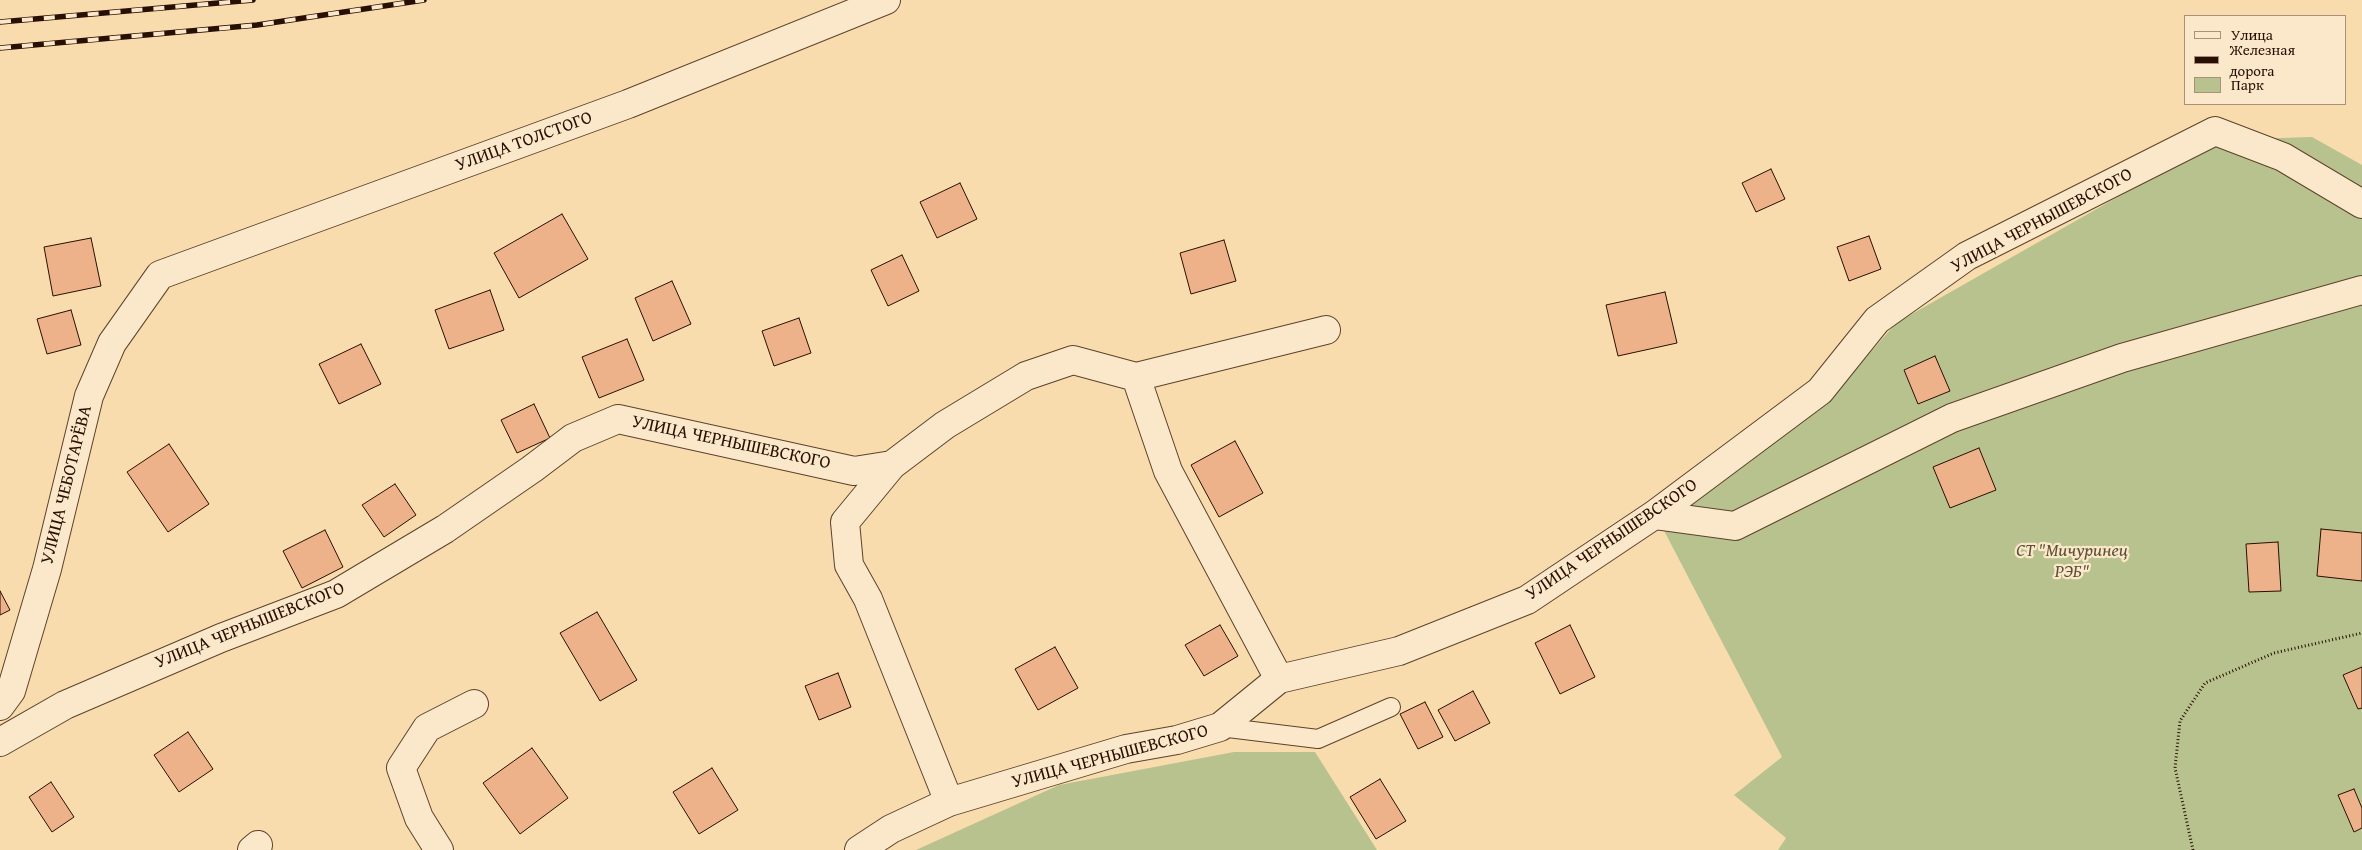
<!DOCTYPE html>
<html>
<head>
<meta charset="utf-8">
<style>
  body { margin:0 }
  #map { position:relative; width:2362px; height:850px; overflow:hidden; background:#f9dcad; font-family:"Gentium Book Plus",serif }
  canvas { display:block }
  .legend { position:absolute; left:2184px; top:15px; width:162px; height:90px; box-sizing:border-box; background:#fbe8ca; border:1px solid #a79179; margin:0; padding:6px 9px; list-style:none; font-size:15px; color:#290f00 }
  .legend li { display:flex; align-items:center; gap:10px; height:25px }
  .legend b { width:25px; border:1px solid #a79179 }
</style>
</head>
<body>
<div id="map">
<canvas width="2362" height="850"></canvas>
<ul class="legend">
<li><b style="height:6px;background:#fbe8ca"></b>Улица</li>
<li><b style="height:6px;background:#290f00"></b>Железная дорога</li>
<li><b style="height:14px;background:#b8c28e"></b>Парк</li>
</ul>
</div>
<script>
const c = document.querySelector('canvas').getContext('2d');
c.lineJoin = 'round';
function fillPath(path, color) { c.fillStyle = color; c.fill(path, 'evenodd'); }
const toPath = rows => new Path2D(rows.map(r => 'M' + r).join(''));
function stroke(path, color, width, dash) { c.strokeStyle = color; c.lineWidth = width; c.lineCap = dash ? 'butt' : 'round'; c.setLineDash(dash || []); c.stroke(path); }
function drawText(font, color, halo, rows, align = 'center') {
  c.font = font + ' "Gentium Book Plus",serif'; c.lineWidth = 4.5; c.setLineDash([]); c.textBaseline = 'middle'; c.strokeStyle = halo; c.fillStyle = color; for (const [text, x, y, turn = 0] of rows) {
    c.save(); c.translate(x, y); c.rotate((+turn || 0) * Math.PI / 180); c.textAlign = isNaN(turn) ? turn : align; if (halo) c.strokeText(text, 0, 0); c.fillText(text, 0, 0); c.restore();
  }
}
fillPath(toPath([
  [2312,137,2362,165,2362,850,1778,850,1786,838,1734,795,1782,757,1659,521,1824,406,1896,323,2218,140],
  [1234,752,1315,752,1377,850,916,850,1059,785]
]), '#b8c28e');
const building = toPath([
  [1771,169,1785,199,1756,212,1742,183,1771,169],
  [960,183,977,219,937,238,920,202,960,183],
  [562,214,588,259,519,298,494,253,562,214],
  [1869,236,1881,269,1849,281,1837,247,1869,236],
  [91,238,101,286,53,296,44,247,91,238],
  [1224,240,1236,281,1191,294,1180,253,1224,240],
  [902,255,919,291,888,306,871,270,902,255],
  [672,281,691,324,653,341,635,298,672,281],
  [490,290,504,330,449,349,435,310,490,290],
  [1665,292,1677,343,1618,356,1606,305,1665,292],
  [71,310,81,345,47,354,37,319,71,310],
  [799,318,811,353,774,366,762,331,799,318],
  [627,339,644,380,599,398,582,357,627,339],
  [361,344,381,384,339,404,319,364,361,344],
  [1935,356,1950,391,1918,404,1904,370,1935,356],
  [534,404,550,438,517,453,501,420,534,404],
  [1235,441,1263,493,1219,517,1191,465,1235,441],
  [169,444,209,504,168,532,127,472,169,444],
  [1979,448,1996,490,1950,508,1933,467,1979,448],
  [395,484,416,515,384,537,362,505,395,484],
  [2321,529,2362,533,2362,581,2317,576,2321,529],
  [325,530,343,567,302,588,283,551,325,530],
  [2278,542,2281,591,2249,592,2246,544,2278,542],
  [0,591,10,610,0,615,0,591],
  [597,612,637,680,600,701,560,633,597,612],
  [1220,625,1238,656,1204,676,1185,645,1220,625],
  [1570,625,1595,677,1560,694,1535,643,1570,625],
  [1055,647,1078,688,1038,710,1015,669,1055,647],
  [2362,667,2362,708,2358,709,2343,675,2362,667],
  [838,673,851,707,819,720,805,686,838,673],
  [1473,691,1490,723,1455,741,1438,710,1473,691],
  [1425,702,1443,737,1418,749,1400,714,1425,702],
  [188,732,213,769,179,792,154,755,188,732],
  [532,748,568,798,520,834,483,783,532,748],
  [712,768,738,810,699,834,673,792,712,768],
  [1380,779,1406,821,1376,839,1350,797,1380,779],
  [51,782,74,817,52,832,29,797,51,782],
  [2354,789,2362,808,2362,828,2354,832,2338,795,2354,789]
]);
fillPath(building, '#eeb28b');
stroke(building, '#290f00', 1);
const lane = toPath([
  [1220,727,1318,739,1391,707]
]);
const street = toPath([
  [1136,377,1168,471,1279,679],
  [892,465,845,522,849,565,868,599,949,802],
  [1654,515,1735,526,1952,418,2122,358,2362,290],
  [0,706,11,691,47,569,89,396,112,343,160,275,628,104,886,0],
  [0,742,65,705,221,638,336,594,445,529,532,469,573,438,618,419,854,471,892,465,945,425,1026,376,1073,360,1136,377,1326,330],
  [252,850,258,845],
  [439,850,419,818,401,768,427,728,474,704],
  [859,850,891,829,949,802,1126,749,1177,740,1220,727,1279,679,1399,651,1527,600,1654,515,1820,391,1877,320,1967,256,2215,131,2283,157,2362,204]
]);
stroke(lane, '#5d422b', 20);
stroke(street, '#5d422b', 30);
stroke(toPath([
  [2193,850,2175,768,2180,721,2205,683,2274,653,2362,633]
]), '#290f00', 3, [1, 2.5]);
stroke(lane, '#fbe8ca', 18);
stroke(street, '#fbe8ca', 28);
const rail = toPath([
  [0,22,253,0],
  [0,48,257,25,424,0]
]);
stroke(rail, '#290f00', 5.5);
stroke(rail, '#fbe8ca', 4, [11]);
drawText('18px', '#290f00', '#fbe8ca', [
  ["УЛИЦА ТОЛСТОГО",524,142,-20],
  ["УЛИЦА ЧЕРНЫШЕВСКОГО",2042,221,-28],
  ["УЛИЦА ЧЕРНЫШЕВСКОГО",731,443,12],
  ["УЛИЦА ЧЕБОТАРЁВА",67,485,-76],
  ["УЛИЦА ЧЕРНЫШЕВСКОГО",1612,540,-34],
  ["УЛИЦА ЧЕРНЫШЕВСКОГО",250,626,-22],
  ["УЛИЦА ЧЕРНЫШЕВСКОГО",1110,757,-15]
]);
drawText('italic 18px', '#5b4e32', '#fbe8ca', [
  ["СТ \"Мичуринец",2072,551],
  ["РЭБ\"",2072,572]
]);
</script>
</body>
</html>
